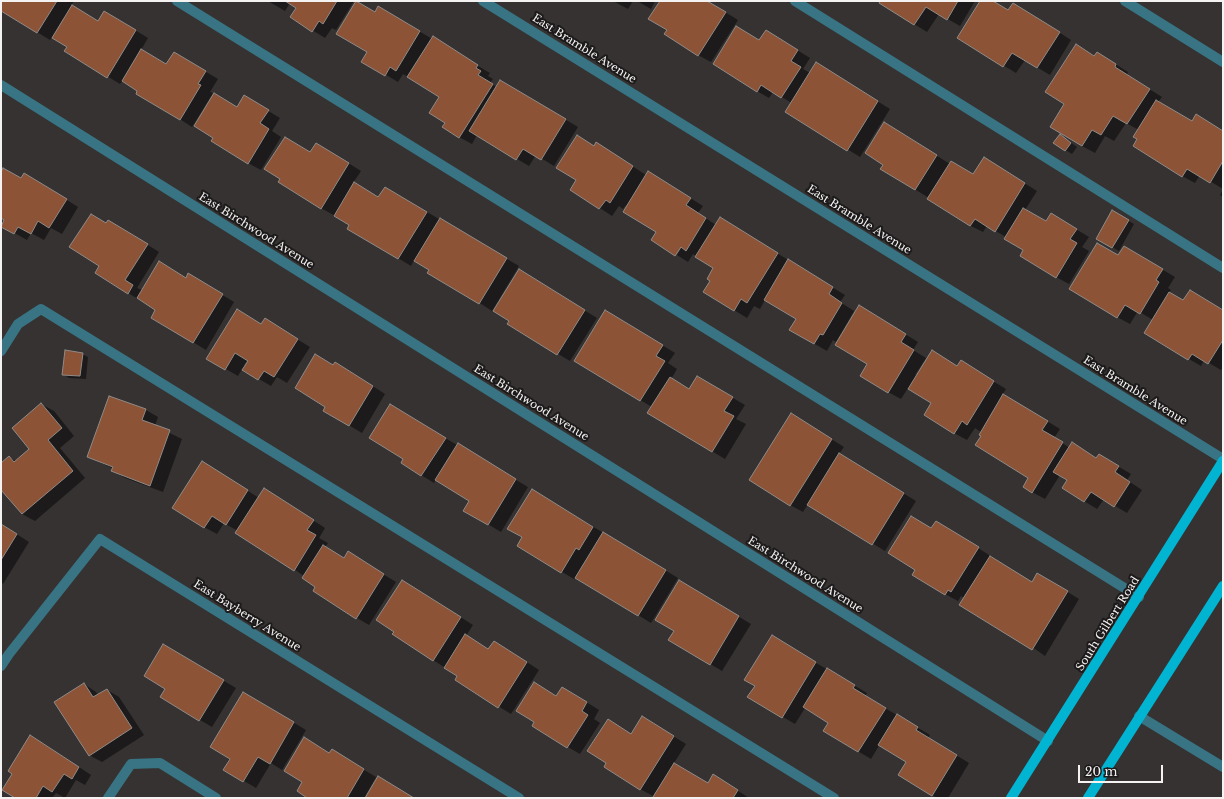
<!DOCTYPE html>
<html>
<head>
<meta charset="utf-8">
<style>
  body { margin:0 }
  #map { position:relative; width:1224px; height:799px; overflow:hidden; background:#353231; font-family:"Libre Baskerville",serif }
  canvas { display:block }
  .frame { position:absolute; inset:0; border:2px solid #f5f3f2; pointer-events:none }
  .scale { position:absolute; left:1078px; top:765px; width:85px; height:18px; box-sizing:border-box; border:2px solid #f5f3f2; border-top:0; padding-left:5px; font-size:12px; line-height:14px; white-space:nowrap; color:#f5f3f2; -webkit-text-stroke:3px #1c1a1a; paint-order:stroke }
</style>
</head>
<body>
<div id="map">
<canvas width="1224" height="799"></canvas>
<div class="frame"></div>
<div class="scale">20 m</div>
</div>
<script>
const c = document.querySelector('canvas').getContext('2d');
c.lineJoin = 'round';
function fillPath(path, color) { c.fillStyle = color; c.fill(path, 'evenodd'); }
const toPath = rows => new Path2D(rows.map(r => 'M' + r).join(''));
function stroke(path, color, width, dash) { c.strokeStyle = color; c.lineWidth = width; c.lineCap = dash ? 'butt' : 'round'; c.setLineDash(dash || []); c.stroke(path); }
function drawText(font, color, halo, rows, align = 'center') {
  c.font = font + ' "Libre Baskerville",serif'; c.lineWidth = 4; c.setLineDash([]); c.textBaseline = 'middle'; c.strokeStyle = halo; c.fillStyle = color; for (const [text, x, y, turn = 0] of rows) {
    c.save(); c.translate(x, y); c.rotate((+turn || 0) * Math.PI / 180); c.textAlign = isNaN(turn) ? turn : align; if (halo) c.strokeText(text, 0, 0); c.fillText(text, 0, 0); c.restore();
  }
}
fillPath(toPath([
  [1,1,74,1,71,6,99,22,117,19,148,38,141,50,166,65,186,60,218,79,210,92,213,93,192,127,122,81,120,84,66,51,68,47,65,18,64,17,50,40,1,10],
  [268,1,354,1,336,30,332,28,325,38,291,17,297,8,290,3,285,11],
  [613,1,633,1,628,9],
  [637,1,655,1,651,9],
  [661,1,707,1,738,20,711,62,698,55],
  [882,1,975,1,960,26,939,14,927,32,880,3],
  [981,1,992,1,1009,11,1026,11,1071,40,1050,75,1025,60,1016,73,958,38],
  [378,7,490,73,488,76,493,79,490,83,497,87,513,88,578,127,554,166,536,155,529,166,477,135,472,144,459,137,446,123,441,97,403,74,398,82,363,61,369,52,375,13],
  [778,38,810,58,803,69,810,73,829,71,890,109,860,157,786,111,792,103,773,92,769,98,757,91,759,41],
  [1076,45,1095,56,1109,60,1128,72,1127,75,1162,97,1158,102,1192,122,1223,131,1223,189,1200,175,1195,183,1182,176,1139,139,1139,130,1126,123,1114,141,1105,136,1095,153,1082,146,1066,104],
  [245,97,280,118,272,131,281,137,261,170,248,163,238,108],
  [897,131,950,164,974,175,997,166,1037,191,1025,210,1046,223,1051,214,1089,237,1082,247,1089,251,1069,284,1056,277,1006,237,987,226,983,232,971,226,978,215,929,198,882,169],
  [1066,139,1077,147,1072,154,1055,143],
  [594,147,609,151,646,175,660,179,703,206,698,213,716,225,733,226,845,295,840,302,854,311,836,342,833,340,827,351,791,330,797,319,765,300,760,309,754,306,747,318,705,292,712,280,715,268,693,254,688,262,677,255,684,244,657,232,626,205,623,209,619,206,612,216,571,189],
  [329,151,361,171,353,183,379,198,398,195,519,266,492,311,414,260,411,266,398,258,351,225,321,208,311,153],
  [1,174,21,179,37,181,78,207,62,234,51,228,44,240,31,233,27,240,2,226,6,220,1,217],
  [1223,190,1223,197,1220,195],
  [1112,211,1134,224,1119,251,1097,238],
  [107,224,121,228,159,252,137,288,142,290,186,278,201,282,234,302,206,350,152,317,157,310,128,293,101,266],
  [1136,254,1175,277,1168,288,1171,290,1169,293,1183,301,1223,311,1223,367,1221,370,1204,360,1201,366,1189,359,1153,320,1138,311,1130,324,1117,317,1118,257],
  [532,278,597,318,570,361,508,324],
  [872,314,918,342,913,350,926,358,915,375,958,367,973,369,1006,389,1003,394,1060,429,1054,438,1070,448,1085,451,1097,458,1111,462,1131,474,1127,480,1142,490,1127,513,1104,499,1097,509,1063,488,1068,480,1060,475,1045,499,1032,492,1029,478,982,436,981,432,975,428,967,440,954,433,933,403,908,388,901,399,888,392,869,364],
  [618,318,675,353,668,363,677,369,671,379,690,390,697,377,745,405,736,419,746,424,725,459,649,413,652,407,575,361],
  [277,327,310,347,287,383,277,377,271,386,242,369,238,376,207,358],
  [248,359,249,360,246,366,244,365],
  [82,354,88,357,86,379,69,378,63,374],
  [334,366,348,370,385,394,362,433,325,411],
  [41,404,54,411,74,436,60,448,85,478,35,521,22,514,1,489,1,464,9,457,16,461,31,449],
  [146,410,158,417,155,426,182,439,163,492,125,478,113,471,114,469,88,457],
  [403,413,528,487,501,532,464,510,470,501,436,479,434,483,402,463,405,459],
  [804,422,844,447,839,454,916,501,885,551,808,504,803,512,790,505],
  [214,469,259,498,276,496,325,528,319,538,328,543,325,547,344,559,360,560,396,582,369,625,357,618,304,576,238,531,224,523,217,534,204,527],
  [544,497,678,578,651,623,576,577,574,579,518,546],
  [1,524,29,542,3,584,1,582],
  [932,529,949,529,1032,583,1050,581,1079,599,1045,656,965,599,961,596,958,601,945,594],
  [679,581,751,624,722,671,670,640,675,631],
  [415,588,473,625,466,636,489,650,507,649,539,670,511,714,456,680,458,676,433,660],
  [784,644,867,693,865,696,930,735,928,738,969,763,948,798,937,798,899,775,907,762,880,744,871,759,824,731,829,723,805,708,795,724,749,697],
  [163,645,236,688,212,727,161,697,167,688],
  [84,684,96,692,98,695,107,690,119,697,144,735,102,762,89,755],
  [575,695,599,710,594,719,600,723,580,754,568,747,557,697],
  [256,700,306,730,282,770,271,763,256,788,224,769],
  [655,725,686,744,674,763,711,786,726,783,749,798,658,798,656,791,653,796,640,789,632,734],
  [43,743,91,775,85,785,76,780,65,798,56,793,52,798,17,798],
  [317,745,330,754,344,758,376,777,364,798,309,798,303,782]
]), '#0007');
const building = toPath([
  [1,1,57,1,37,33,1,11,1,1],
  [285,1,337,1,323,24,319,21,312,32,290,17,296,8,285,1],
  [356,1,375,12,378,6,420,31,396,71,390,67,385,76,361,62,367,52,336,34,356,1],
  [660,1,707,1,726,12,698,56,664,34,667,30,648,19,660,1],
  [880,1,958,1,947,20,926,7,914,25,879,3,880,1],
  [980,1,993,1,1008,10,1013,3,1060,32,1037,68,1012,53,1003,67,957,38,980,1],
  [72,5,98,21,104,11,136,30,107,78,64,51,67,47,52,38,72,5],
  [736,26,759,40,766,30,798,50,791,61,801,67,781,98,761,85,757,92,713,64,736,26],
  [433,36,478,65,476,68,481,71,478,75,493,84,459,138,442,127,445,123,429,113,439,97,407,77,433,36],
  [1076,44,1094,56,1097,52,1116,64,1115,67,1150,89,1127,124,1113,116,1101,135,1092,130,1082,146,1050,127,1064,104,1045,92,1076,44],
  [141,49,166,64,174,52,206,71,198,84,201,85,180,120,136,94,137,91,122,81,141,49],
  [816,62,878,101,847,151,785,112,816,62],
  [500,80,566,119,541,160,523,149,516,160,469,131,500,80],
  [214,93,237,107,244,95,269,110,260,123,269,129,248,164,211,141,213,138,194,126,214,93],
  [1156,100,1192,121,1196,114,1223,131,1223,161,1210,183,1187,169,1182,177,1133,146,1137,139,1133,137,1156,100],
  [884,122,937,155,915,190,880,169,883,165,865,153,884,122],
  [1060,134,1071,143,1065,151,1053,143,1060,134],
  [577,135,594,146,596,142,633,166,610,203,606,200,599,209,570,190,576,180,556,168,577,135],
  [285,137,310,152,316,143,349,163,321,209,278,182,280,179,264,169,285,137],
  [984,157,1025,183,995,232,975,219,970,226,927,199,951,161,973,174,984,157],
  [3,168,21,178,24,173,67,199,49,228,38,221,31,234,18,227,14,234,1,227,4,220,1,218,1,172,3,168],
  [648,171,691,198,686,205,706,218,686,251,681,247,675,256,651,240,656,232,623,212,648,171],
  [354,182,378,197,385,187,427,212,398,259,347,229,349,225,334,216,354,182],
  [1023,208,1046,221,1051,213,1077,229,1070,239,1077,243,1056,278,1020,256,1023,250,1004,239,1023,208],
  [1112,210,1129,220,1112,248,1096,239,1112,210],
  [91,214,106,223,108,220,148,244,125,280,133,285,128,294,95,273,99,266,69,247,91,214],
  [720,217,778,253,747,303,741,299,734,311,703,292,710,281,707,279,713,268,695,257,720,217],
  [440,218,507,258,479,304,427,273,429,270,414,261,440,218],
  [1097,243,1118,255,1124,246,1163,269,1156,280,1159,282,1140,314,1125,305,1117,318,1069,289,1097,243],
  [788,259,833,287,829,294,842,303,823,335,820,334,814,344,789,330,796,319,764,300,788,259],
  [159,261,186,278,188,273,223,294,193,343,151,318,155,310,137,298,159,261],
  [519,269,585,310,557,355,507,324,509,321,493,311,519,269],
  [1190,290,1223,310,1223,340,1208,364,1192,354,1188,360,1144,333,1169,292,1183,300,1190,290],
  [859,305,906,334,901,342,914,350,888,393,860,376,867,364,835,345,859,305],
  [237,309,261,324,265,318,298,339,274,377,264,371,258,380,242,370,248,361,235,353,225,370,206,359,237,309],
  [605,310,663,345,656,356,665,361,640,401,574,361,605,310],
  [65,350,83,353,80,376,62,375,65,350],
  [932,350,957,366,961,360,994,381,967,425,962,421,954,434,924,415,931,403,908,389,932,350],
  [315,354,333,365,335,362,373,386,349,426,323,411,325,407,295,388,315,354],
  [697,376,733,397,724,411,734,416,712,452,647,413,670,377,689,389,697,376],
  [1003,394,1048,421,1042,430,1063,442,1032,493,1023,487,1028,478,975,445,981,436,979,435,1003,394],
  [109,396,146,409,142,420,170,430,150,486,111,471,113,467,87,457,109,396],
  [41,403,62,428,48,440,73,471,22,514,1,490,1,463,9,456,14,462,29,449,12,428,41,403],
  [390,404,446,438,421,476,401,463,403,459,369,438,390,404],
  [791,413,832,439,790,506,749,480,791,413],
  [1072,442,1096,458,1099,454,1119,466,1115,472,1130,482,1114,507,1091,492,1084,502,1062,488,1067,480,1053,472,1072,442],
  [458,443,516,479,488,525,463,511,469,501,435,480,458,443],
  [839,453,904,493,872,545,807,505,839,453],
  [202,461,248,490,226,525,212,516,204,528,172,508,202,461],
  [264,488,314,520,307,530,316,535,294,571,235,533,264,488],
  [532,489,593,527,579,550,576,548,561,573,517,546,522,537,507,529,532,489],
  [911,516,931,528,936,521,979,547,951,592,948,590,945,595,912,575,915,570,888,553,911,516],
  [1,524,17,534,1,560,1,524],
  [603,532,666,570,638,616,575,578,603,532],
  [323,545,344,558,348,551,384,574,356,619,313,591,315,587,302,578,323,545],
  [990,556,1032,582,1037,573,1068,591,1032,650,959,605,990,556],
  [402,580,461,617,433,661,392,634,394,632,376,620,402,580],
  [679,580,739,616,710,665,668,640,674,631,655,620,679,580],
  [465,634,488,649,494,641,527,662,498,708,455,680,457,676,444,668,465,634],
  [772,635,816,662,782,718,747,697,755,686,744,680,772,635],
  [163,644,224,680,199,721,160,697,165,689,144,676,163,644],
  [827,668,855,685,853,688,886,708,858,752,823,731,828,723,803,707,827,668],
  [534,682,556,696,562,687,587,702,582,711,588,715,567,748,532,726,534,722,516,711,534,682],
  [84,683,93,697,107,689,132,728,89,756,54,702,84,683],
  [243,692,294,722,270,764,258,757,243,782,223,770,230,759,210,747,243,692],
  [897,714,918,727,916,730,957,755,932,796,898,775,906,762,878,745,897,714],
  [642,716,674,736,640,790,604,767,606,763,587,751,608,719,631,734,642,716],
  [30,735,79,767,72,779,64,774,52,792,43,786,36,798,15,798,2,790,12,774,8,771,30,735],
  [304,737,329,753,332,749,364,769,347,798,307,798,297,791,302,782,284,771,304,737],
  [674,763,708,783,713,774,738,790,733,798,656,798,653,797,674,763],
  [378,776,414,798,365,798,378,776]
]);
fillPath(building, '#8c5336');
stroke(building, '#8f8b89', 1);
stroke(toPath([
  [177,1,1139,597],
  [795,1,1223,268],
  [1,351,18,324,41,309,834,798],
  [108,798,131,764,160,763,216,798]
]), '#387483', 10);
stroke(toPath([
  [483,1,1223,459],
  [1125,1,1223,62],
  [1,85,1048,741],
  [1,666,9,654,100,539,519,798],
  [1139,716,1223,767]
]), '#387483', 10);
stroke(toPath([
  [1011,798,1223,461],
  [1088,798,1223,586]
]), '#00b4d2', 10);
drawText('11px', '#f5f3f2', '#1c1a1a', [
  ["East Bramble Avenue",584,49,32],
  ["East Bramble Avenue",859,220,32],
  ["East Birchwood Avenue",256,231,32],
  ["East Bramble Avenue",1135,391,32],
  ["East Birchwood Avenue",531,403,32],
  ["East Birchwood Avenue",805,575,32],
  ["East Bayberry Avenue",247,616,32],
  ["South Gilbert Road",1108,624,-58]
]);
</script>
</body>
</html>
